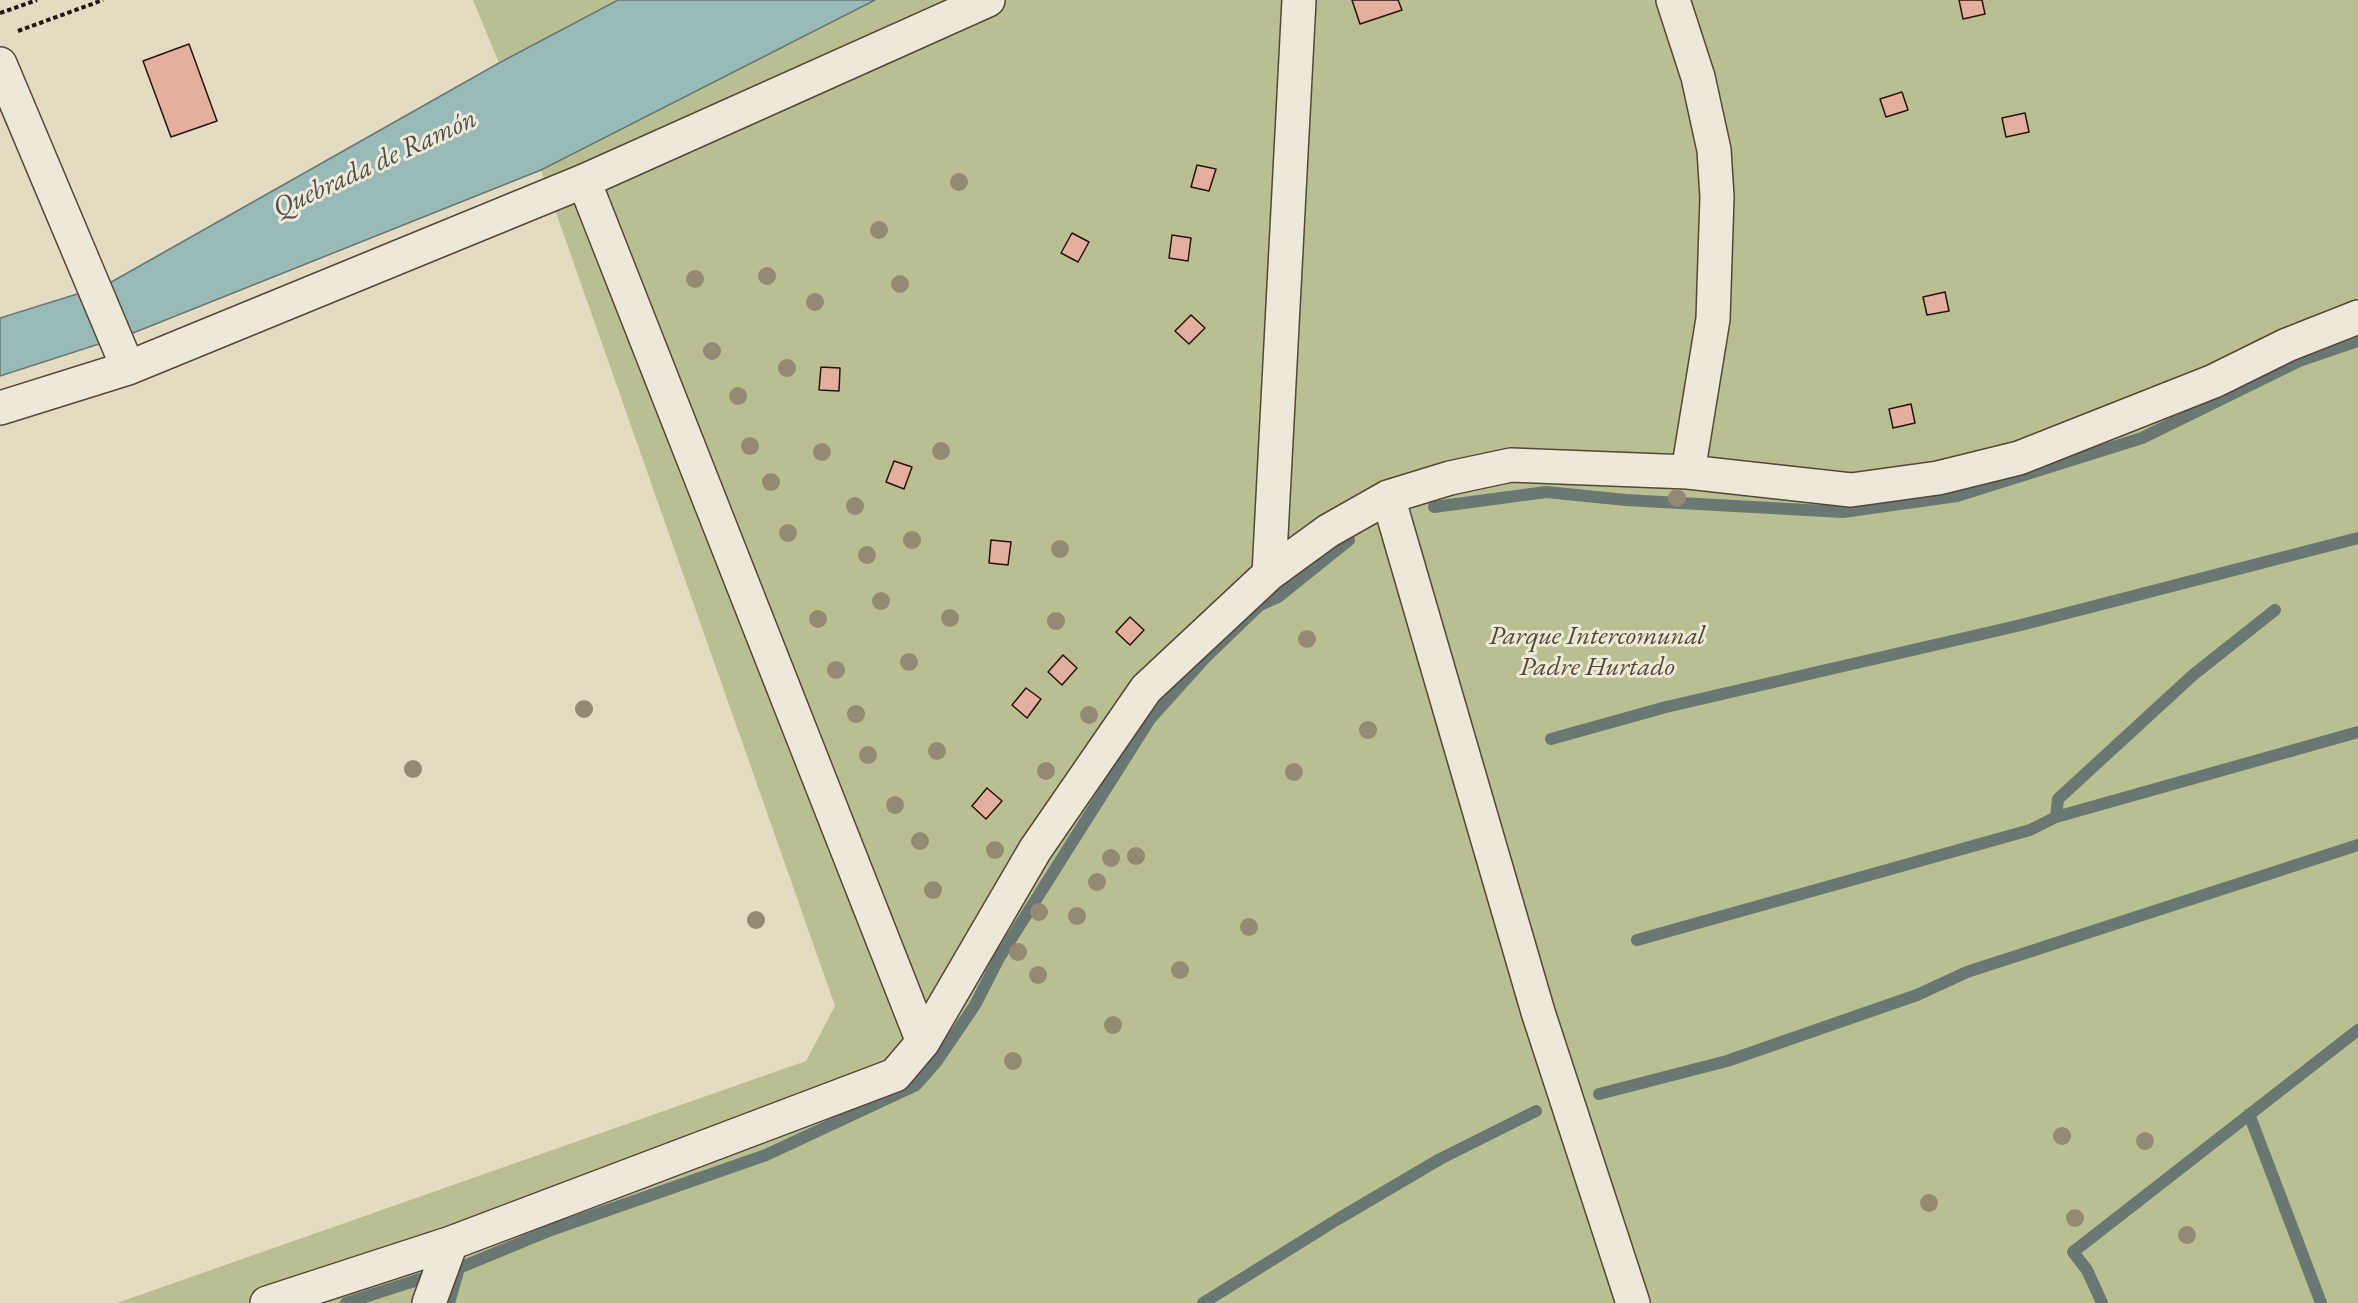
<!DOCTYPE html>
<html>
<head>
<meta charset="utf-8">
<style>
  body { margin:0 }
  canvas { display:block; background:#e4dcc2 }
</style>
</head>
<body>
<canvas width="2358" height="1303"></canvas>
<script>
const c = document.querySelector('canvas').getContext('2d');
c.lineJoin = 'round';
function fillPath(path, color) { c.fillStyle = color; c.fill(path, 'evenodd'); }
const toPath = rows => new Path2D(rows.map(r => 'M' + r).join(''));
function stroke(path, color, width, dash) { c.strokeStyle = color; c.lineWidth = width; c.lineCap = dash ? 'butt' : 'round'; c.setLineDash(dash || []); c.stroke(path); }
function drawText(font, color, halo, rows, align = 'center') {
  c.font = font + ' "EB Garamond",serif'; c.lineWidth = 6; c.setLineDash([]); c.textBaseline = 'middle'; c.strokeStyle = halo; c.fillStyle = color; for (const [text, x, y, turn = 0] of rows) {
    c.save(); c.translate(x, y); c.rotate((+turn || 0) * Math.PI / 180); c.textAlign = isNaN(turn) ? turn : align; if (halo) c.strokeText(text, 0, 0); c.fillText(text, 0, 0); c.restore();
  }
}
fillPath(toPath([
  [473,0,618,0,499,63],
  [875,0,2358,0,2358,1303,117,1303,806,1061,835,1006,541,170]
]), '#b9bf90');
const water = toPath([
  [618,0,875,0,541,170,133,333,0,376,0,318,106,285,499,63,618,0]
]);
fillPath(water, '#97bab8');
stroke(water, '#6a7874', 1.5);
stroke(toPath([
  [1434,507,1546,492,1626,500,1843,512,1957,496,2142,438,2299,361,2358,341],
  [1551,739,1666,707,2021,625,2358,538],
  [2056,817,2358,732],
  [1637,940,2030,830,2056,817,2058,799,2193,675,2275,610],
  [1599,1094,1727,1061,1917,995,1967,972,2358,845],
  [2249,1114,2321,1303],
  [346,1303,436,1274],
  [449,1303,459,1268,551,1230,766,1155,916,1085,937,1061,975,1005,999,958,1150,719,1205,658,1260,605,1278,597,1349,540],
  [1203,1303,1338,1219,1440,1159,1536,1111],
  [2102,1303,2087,1270,2073,1252,2358,1030]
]), '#6a7874', 12);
const building = toPath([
  [1352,0,1398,0,1402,10,1360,24,1352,0],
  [1959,0,1982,0,1985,14,1963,19,1959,0],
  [189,44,217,121,171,137,143,61,189,44],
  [1902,92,1908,110,1886,117,1880,99,1902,92],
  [2025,113,2029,132,2006,137,2002,118,2025,113],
  [1197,165,1216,169,1209,191,1191,187,1197,165],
  [1072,233,1089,242,1078,262,1061,253,1072,233],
  [1172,235,1191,238,1188,261,1169,258,1172,235],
  [1945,292,1949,311,1927,315,1923,297,1945,292],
  [1191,315,1205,328,1189,344,1175,331,1191,315],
  [821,367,840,368,839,391,819,390,821,367],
  [1911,404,1915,423,1893,428,1889,409,1911,404],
  [894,461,912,467,904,489,886,482,894,461],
  [991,540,1011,542,1008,565,989,563,991,540],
  [1130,617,1144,630,1130,645,1116,632,1130,617],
  [1063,655,1077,668,1062,685,1048,672,1063,655],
  [1026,688,1041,699,1027,718,1012,705,1026,688],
  [987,788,1002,801,986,819,972,806,987,788]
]);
fillPath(building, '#e5af9f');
stroke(building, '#26140d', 1.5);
const minor = toPath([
  [1673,0,1698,77,1714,150,1717,197,1713,319,1688,472],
  [0,64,128,368],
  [584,181,923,1042],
  [0,408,128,368,584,181,988,0],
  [1388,497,1538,1012,1633,1303],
  [1269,574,1299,0],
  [267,1303,451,1243,895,1075,923,1042,1035,850,1146,689,1269,574,1328,531,1388,497,1450,478,1511,465,1688,472,1851,490,1938,478,2019,458,2214,381,2287,345,2358,317],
  [429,1303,451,1243]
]);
stroke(minor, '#56463a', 36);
stroke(toPath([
  [0,13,37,0],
  [18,31,103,0]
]), '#26140d', 4, [4.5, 3]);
stroke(minor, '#ede8d7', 33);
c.fillStyle = '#948a74';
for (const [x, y] of [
  [959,182],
  [879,230],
  [767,276],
  [695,279],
  [900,284],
  [815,302],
  [712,351],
  [787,368],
  [738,396],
  [750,446],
  [941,451],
  [822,452],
  [771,482],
  [1677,498],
  [855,506],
  [788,533],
  [912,540],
  [1060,549],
  [867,555],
  [881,601],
  [950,618],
  [818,619],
  [1056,621],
  [1307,639],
  [909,662],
  [836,670],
  [584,709],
  [856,714],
  [1089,715],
  [1368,730],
  [937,751],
  [868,755],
  [413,769],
  [1046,771],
  [1294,772],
  [895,805],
  [920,841],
  [995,850],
  [1136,856],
  [1111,858],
  [1097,882],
  [933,890],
  [1039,912],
  [1077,916],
  [756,920],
  [1249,927],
  [1018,952],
  [1180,970],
  [1038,975],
  [1113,1025],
  [1013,1061],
  [2062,1136],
  [2145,1141],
  [1929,1203],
  [2075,1218],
  [2187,1235]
]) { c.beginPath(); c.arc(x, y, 9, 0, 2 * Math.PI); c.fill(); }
drawText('italic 27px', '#524734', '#ede8d7', [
  ["Parque Intercomunal",1597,637],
  ["Padre Hurtado",1597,668]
]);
drawText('italic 28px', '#4e4e49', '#ede8d7', [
  ["Quebrada de Ramón",375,164,-25]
]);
</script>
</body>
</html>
